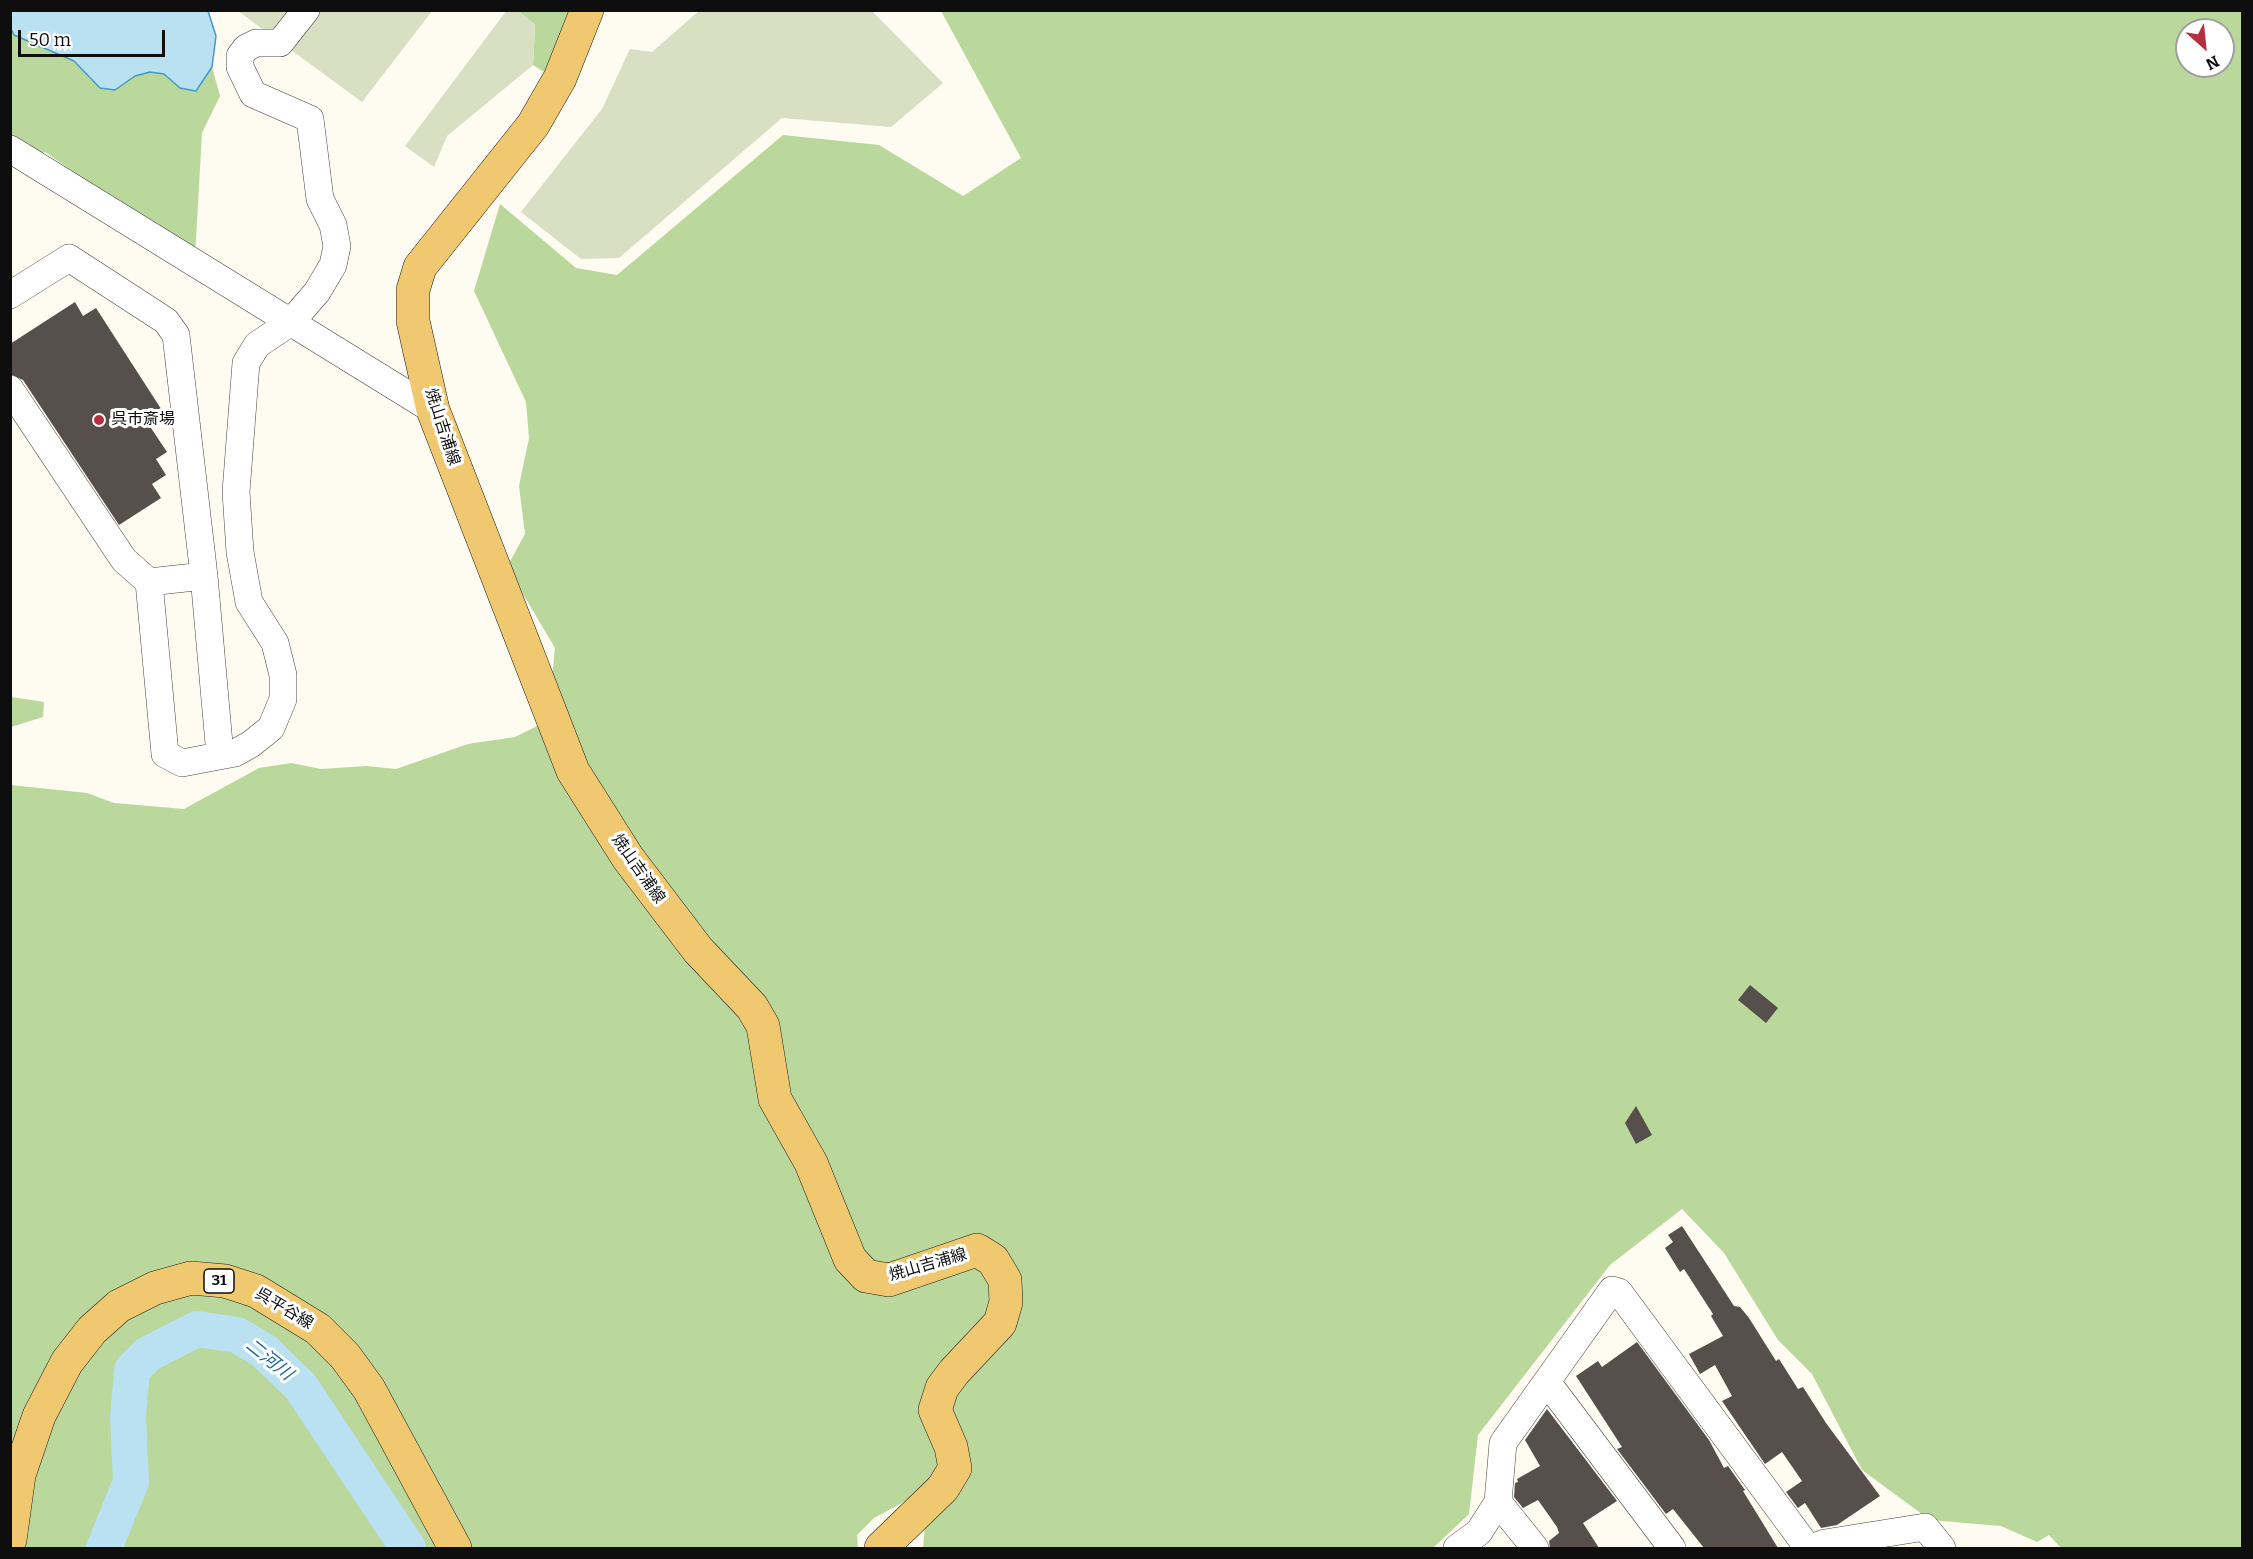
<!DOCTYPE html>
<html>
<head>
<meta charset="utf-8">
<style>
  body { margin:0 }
  #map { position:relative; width:2253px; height:1559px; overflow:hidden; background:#fefbf1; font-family:Bitter,serif }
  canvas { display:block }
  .frame { position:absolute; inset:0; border:12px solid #0e0e0e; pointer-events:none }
  .north { position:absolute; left:2175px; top:18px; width:60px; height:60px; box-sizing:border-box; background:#fff; border:2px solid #9f9f9f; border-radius:50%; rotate:153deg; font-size:16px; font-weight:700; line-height:24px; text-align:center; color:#0e0e0e }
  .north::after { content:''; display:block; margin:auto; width:21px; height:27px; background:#b62f3e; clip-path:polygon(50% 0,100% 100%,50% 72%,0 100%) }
  .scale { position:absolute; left:18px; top:30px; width:147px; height:27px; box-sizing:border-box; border:3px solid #0e0e0e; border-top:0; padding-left:8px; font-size:18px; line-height:21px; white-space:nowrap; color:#0e0e0e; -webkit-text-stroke:4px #fff; paint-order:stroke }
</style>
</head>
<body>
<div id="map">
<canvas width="2253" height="1559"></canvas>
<div class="frame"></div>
<div class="north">N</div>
<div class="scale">50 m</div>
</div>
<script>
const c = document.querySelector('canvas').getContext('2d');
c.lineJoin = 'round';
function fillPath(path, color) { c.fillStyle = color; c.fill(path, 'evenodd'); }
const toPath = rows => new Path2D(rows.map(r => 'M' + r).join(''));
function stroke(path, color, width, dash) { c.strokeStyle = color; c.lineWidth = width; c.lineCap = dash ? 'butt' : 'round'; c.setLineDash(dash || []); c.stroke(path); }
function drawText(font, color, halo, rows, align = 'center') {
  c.font = font + ' Bitter,"Noto Sans JP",serif'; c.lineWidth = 6; c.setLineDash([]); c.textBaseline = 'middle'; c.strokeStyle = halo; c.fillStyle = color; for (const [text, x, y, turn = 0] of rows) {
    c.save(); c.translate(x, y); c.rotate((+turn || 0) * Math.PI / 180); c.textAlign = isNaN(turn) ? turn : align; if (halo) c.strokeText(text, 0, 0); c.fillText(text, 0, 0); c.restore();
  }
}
fillPath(toPath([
  [518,11,576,11,552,77,533,65,535,25],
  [941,11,2242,11,2242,1548,2061,1548,2049,1535,2037,1542,2001,1526,1930,1520,1862,1470,1812,1374,1778,1340,1724,1253,1682,1209,1610,1265,1478,1435,1469,1514,1433,1548,923,1548,925,1526,915,1496,874,1518,857,1535,858,1548,11,1548,11,785,87,793,114,803,184,809,259,768,291,763,321,769,367,766,396,769,468,744,515,737,543,723,549,709,555,648,507,567,525,534,519,486,529,438,526,402,474,291,500,204,576,268,617,275,783,135,879,145,963,196,1021,158],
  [2187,30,2223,30,2223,66,2187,66],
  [10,29,14,35,74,61,100,88,115,90,135,76,150,72,164,74,180,88,195,91,212,67,220,96,202,133,195,256,45,152,11,166],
  [11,697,44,702,43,717,11,727]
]), '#bad79c');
fillPath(toPath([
  [507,10,518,11,535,24,533,65,447,136,434,167,405,146],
  [700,10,872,11,943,83,891,127,782,118,619,258,581,259,521,212,602,109,630,49,652,52],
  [238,11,432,11,362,102]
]), '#d8dfc3');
const water = toPath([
  [10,11,208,11,216,36,212,67,196,91,180,88,164,74,150,72,135,76,115,90,100,88,74,61,14,35,11,29,10,11]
]);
fillPath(water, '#b9e1f2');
stroke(water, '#449ac5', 1.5);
stroke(toPath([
  [104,1548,131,1482,128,1417,132,1370,148,1354,197,1329,237,1335,264,1351,301,1387,408,1548]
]), '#b9e1f2', 36);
fillPath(toPath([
  [75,302,83,316,96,308,165,415,149,425,167,452,156,459,166,475,152,484,161,498,119,525,23,380,10,374,10,344],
  [1750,985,1778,1008,1766,1023,1738,1000],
  [1636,1106,1652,1135,1636,1144,1625,1123],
  [1682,1226,1734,1306,1740,1307,1749,1318,1776,1361,1779,1359,1798,1389,1803,1387,1826,1423,1880,1496,1837,1525,1821,1528,1805,1503,1798,1508,1786,1492,1802,1481,1782,1452,1765,1464,1722,1401,1732,1396,1715,1365,1700,1374,1689,1354,1723,1336,1711,1316,1713,1314,1684,1269,1680,1272,1665,1248,1673,1242,1668,1235],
  [1637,1342,1709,1440,1724,1468,1728,1466,1745,1490,1743,1491,1778,1548,1704,1548,1673,1509,1666,1514,1617,1449,1622,1447,1576,1376,1598,1361,1602,1367],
  [1547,1409,1617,1501,1583,1523,1599,1548,1550,1548,1549,1541,1559,1533,1557,1527,1538,1500,1523,1508,1514,1497,1515,1483,1518,1482,1517,1479,1540,1466,1525,1440]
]), '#564f4b');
const minor = toPath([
  [10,149,433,410],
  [10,295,69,258,166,321,176,335,204,576],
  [10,389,124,560,149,582],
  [220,755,204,576,149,582,165,754,182,763,235,753,251,744,271,728,283,699,283,675,275,643,249,602,240,552,236,492,246,363,257,345,291,322,317,292,333,265,337,246,333,225,320,199,310,119,253,94,240,67,240,56,246,48,256,43,280,43,306,10],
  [1547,1382,1672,1548],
  [1457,1548,1479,1532,1498,1502],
  [1535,1548,1498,1502,1503,1443,1612,1290,1619,1292,1808,1548],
  [1811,1548,1825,1543,1925,1527,1942,1548]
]);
const major = toPath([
  [587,10,560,78,533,125,420,267,413,290,413,321,433,410,573,771,628,858,698,950,752,1007,763,1026,775,1099,811,1163,850,1259,866,1276,889,1280,977,1250,993,1260,1005,1280,1006,1302,1000,1323,954,1372,942,1388,935,1410,951,1447,955,1468,943,1488,881,1548],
  [10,1540,19,1475,39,1416,67,1362,92,1330,119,1306,155,1288,191,1278,225,1281,256,1291,318,1329,345,1356,369,1389,455,1548]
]);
stroke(minor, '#414141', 28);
stroke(major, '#1f1f1f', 34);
stroke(minor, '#fff', 27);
stroke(major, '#f0c86f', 33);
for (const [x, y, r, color] of [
  [99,420,6,"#b62f3e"]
]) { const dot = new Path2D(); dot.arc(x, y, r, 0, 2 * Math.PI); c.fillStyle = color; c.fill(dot); stroke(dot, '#fff', 2); }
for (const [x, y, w] of [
  [219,1281,30]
]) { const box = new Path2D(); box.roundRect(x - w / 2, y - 12, w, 24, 4.5); c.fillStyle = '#fff'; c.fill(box); stroke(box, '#0e0e0e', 1.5); }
drawText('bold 15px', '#0e0e0e', null, [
  ["31",219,1281]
]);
drawText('16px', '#0e0e0e', '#fff', [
  ["呉市斎場",111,420]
], 'left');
drawText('16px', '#0e0e0e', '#fff', [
  ["焼山吉浦線",442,427,72],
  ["焼山吉浦線",638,869,55],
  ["焼山吉浦線",928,1265,-16],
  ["呉平谷線",284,1309,31]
]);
drawText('italic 18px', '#1f6c99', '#fff', [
  ["二河川",269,1360,39]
]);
</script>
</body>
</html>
